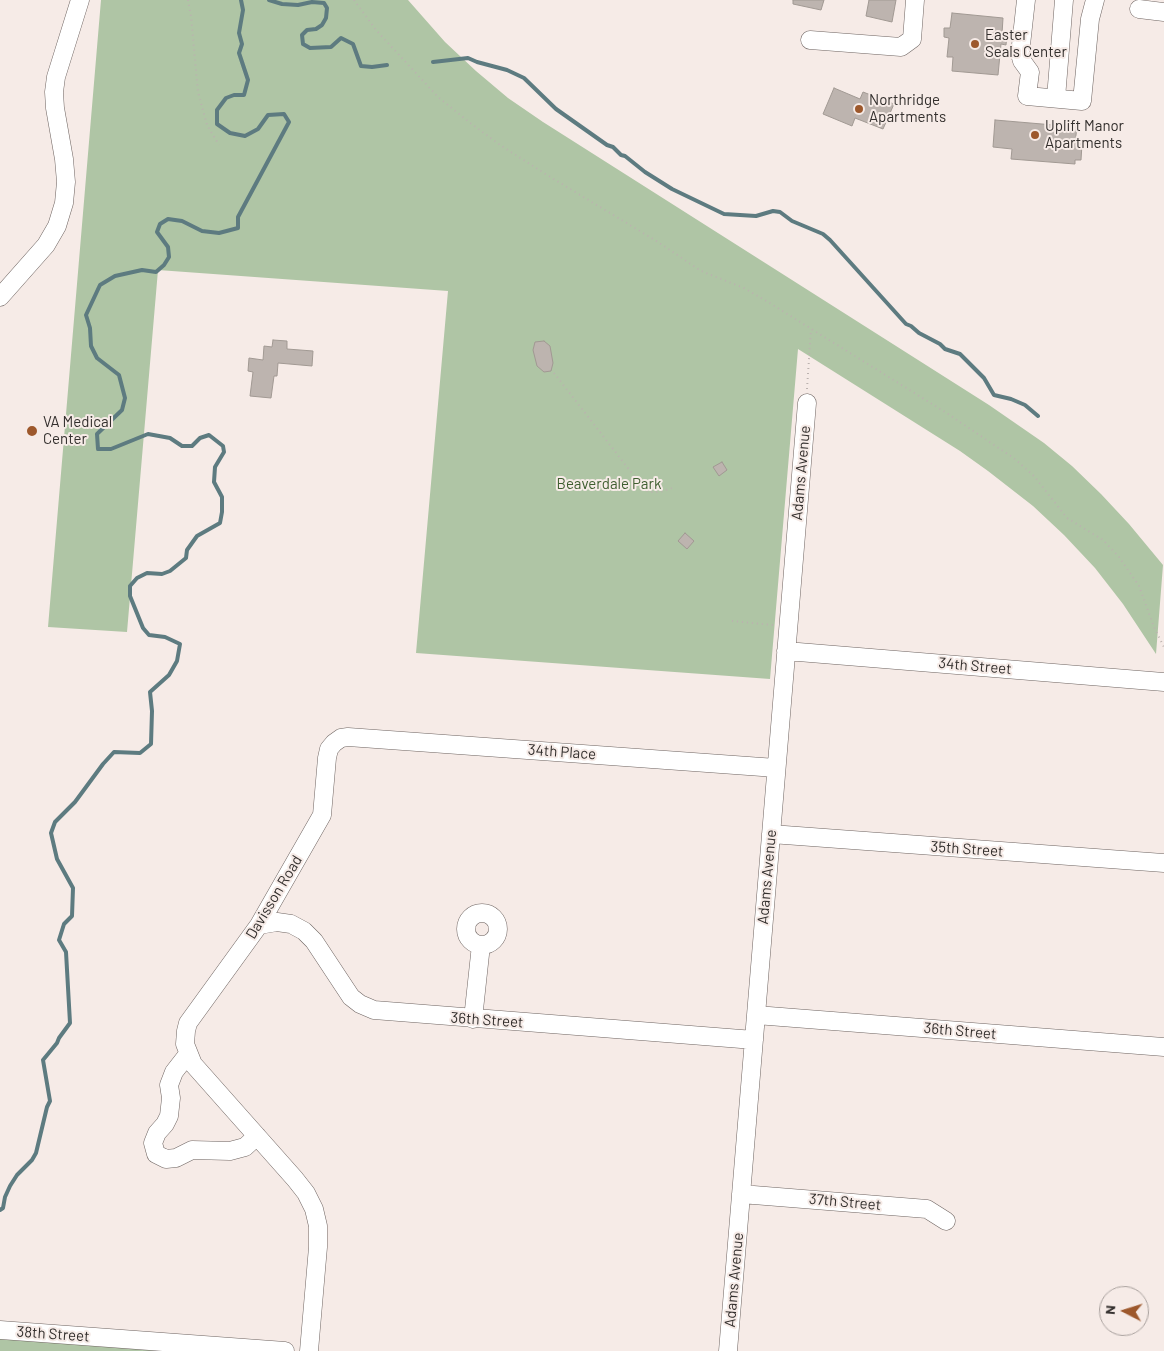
<!DOCTYPE html>
<html>
<head>
<meta charset="utf-8">
<style>
  body { margin:0 }
  #map { position:relative; width:1164px; height:1351px; overflow:hidden; background:#f6ebe7; font-family:Barlow,sans-serif }
  canvas { display:block }
  .north { position:absolute; left:1099px; top:1286px; width:50px; height:50px; box-sizing:border-box; background:#f6ebe7; border:1px solid #a8a09d; border-radius:50%; rotate:275deg; font-size:14px; font-weight:700; line-height:20px; text-align:center; color:#332f2d }
  .north::after { content:''; display:block; margin:auto; width:18px; height:22px; background:#9d582c; clip-path:polygon(50% 0,100% 100%,50% 72%,0 100%) }
</style>
</head>
<body>
<div id="map">
<canvas width="1164" height="1351"></canvas>
<div class="north">N</div>
</div>
<script>
const c = document.querySelector('canvas').getContext('2d');
c.lineJoin = 'round';
function fillPath(path, color) { c.fillStyle = color; c.fill(path, 'evenodd'); }
const toPath = rows => new Path2D(rows.map(r => 'M' + r).join(''));
function stroke(path, color, width, dash) { c.strokeStyle = color; c.lineWidth = width; c.lineCap = dash ? 'butt' : 'round'; c.setLineDash(dash || []); c.stroke(path); }
function drawText(font, color, halo, rows, align = 'center') {
  c.font = font + ' Barlow,sans-serif'; c.lineWidth = 4; c.setLineDash([]); c.textBaseline = 'middle'; c.strokeStyle = halo; c.fillStyle = color; for (const [text, x, y, turn = 0] of rows) {
    c.save(); c.translate(x, y); c.rotate((+turn || 0) * Math.PI / 180); c.textAlign = isNaN(turn) ? turn : align; if (halo) c.strokeText(text, 0, 0); c.fillText(text, 0, 0); c.restore();
  }
}
fillPath(toPath([
  [101,0,408,0,445,42,476,71,508,98,543,122,989,405,1044,443,1072,466,1101,494,1129,524,1163,565,1156,654,1123,604,1095,568,1064,535,1033,506,988,471,960,451,798,349,770,679,416,653,448,291,158,270,127,632,48,627],
  [0,1330,285,1351,0,1351]
]), '#afc5a5');
stroke(toPath([
  [269,0,282,4,298,5,312,2,324,3,327,8,326,18,322,25,316,29,307,30,302,35,303,44,310,48,331,47,341,38,353,44,361,66,372,67,387,65],
  [433,62,468,58,477,62,507,70,524,78,556,109,607,145,613,147,621,155,625,156,645,172,672,189,724,214,756,216,773,211,780,212,792,221,823,234,830,240,906,324,911,326,919,333,940,344,945,349,960,354,984,378,994,395,1011,399,1025,405,1038,416],
  [0,1210,3,1208,5,1197,10,1186,17,1175,32,1160,36,1153,47,1107,50,1101,43,1060,57,1043,59,1038,70,1023,66,952,59,940,64,924,72,916,73,888,57,859,51,833,55,822,75,802,103,764,114,752,140,753,151,744,152,711,150,692,169,675,177,661,180,644,165,637,149,635,143,628,130,596,130,586,137,578,147,573,162,574,170,571,186,558,187,550,197,536,220,523,222,512,222,497,214,482,215,467,224,452,223,446,209,435,200,438,192,446,182,446,170,438,148,434,111,449,98,449,97,434,122,410,125,398,119,375,97,358,91,346,90,328,86,315,100,285,115,276,142,270,156,272,164,265,169,257,168,247,157,232,160,224,168,219,182,221,202,231,219,233,238,228,238,217,289,122,284,114,268,115,258,129,245,136,230,133,217,124,217,110,226,98,234,95,244,95,248,80,239,53,242,44,239,33,243,10,241,0]
]), '#5d7b80', 4);
const building = toPath([
  [793,0,824,0,821,10,793,4,793,0],
  [869,0,896,0,892,22,866,16,869,0],
  [952,13,1003,18,1002,34,1007,35,1006,45,1001,44,998,75,952,71,953,57,947,57,949,38,944,37,944,28,950,28,952,13],
  [834,88,860,99,863,92,894,104,883,129,855,118,852,126,823,114,834,88],
  [995,120,1077,127,1075,143,1082,144,1081,160,1075,160,1075,164,1011,159,1012,149,993,147,995,120],
  [273,340,287,341,287,349,313,351,312,366,278,363,277,376,274,376,271,398,250,396,253,372,248,371,249,358,263,360,264,346,272,347,273,340],
  [544,341,550,346,553,363,551,371,544,372,537,366,533,350,535,342,544,341],
  [722,462,727,470,719,476,713,467,722,462],
  [685,533,694,541,687,549,678,541,685,533]
]);
fillPath(building, '#bdb4af');
stroke(building, '#a19993', 1);
const minor = toPath([
  [1026,0,1020,54,1022,61,1030,72,1027,96,1082,101,1090,19,1095,0],
  [1139,9,1164,12],
  [810,40,901,47,912,39,915,0],
  [1056,98,1064,0],
  [0,297,46,245,57,226,64,203,66,182,64,159,55,108,54,92,56,77,80,0],
  [786,651,1164,682],
  [771,834,1164,863],
  '466 929a16 16 0 1 1 32 0a16 16 0 1 1-32 0Z',
  [259,925,277,922,291,924,304,931,314,941,351,997,360,1004,374,1010,754,1040],
  [756,1015,1164,1047],
  [473,1019,481,945],
  [188,1054,174,1072,169,1085,171,1098,169,1116,165,1124,157,1133,153,1143,156,1154,166,1159,176,1158,192,1150,230,1151,245,1147,257,1136],
  [741,1194,927,1209,946,1221],
  [0,1330,285,1351],
  [309,1351,318,1247,318,1226,314,1209,306,1193,295,1179,193,1064,185,1044,186,1031,188,1023,259,925,322,815,327,758,329,749,334,743,341,738,348,737,776,768],
  [728,1351,807,403]
]);
stroke(minor, '#6e6461', 19);
stroke(toPath([
  [188,0,191,16,198,92,207,125,219,145],
  [354,0,376,30,438,97,469,122,500,145,547,175,658,242,701,271,744,288,768,302,945,412,1015,459,1034,476,1067,518,1103,540,1119,557,1139,586,1154,627,1164,647],
  [554,373,645,490,650,492,660,492,672,488],
  [807,389,811,329],
  [732,621,773,625]
]), '#bbb2af', 2, [1, 4]);
stroke(minor, '#fff', 18);
for (const [x, y, r, color] of [
  [975,44,5,"#9d582c"],
  [859,109,5,"#9d582c"],
  [1035,135,5,"#9d582c"],
  [32,431,6,"#9d582c"]
]) { const dot = new Path2D(); dot.arc(x, y, r, 0, 2 * Math.PI); c.fillStyle = color; c.fill(dot); stroke(dot, '#f6ebe7', 2); }
drawText('15px', '#332f2d', '#f6ebe7', [
  ["Easter",985,35],
  ["Seals Center",985,52],
  ["Northridge",869,100],
  ["Apartments",869,117],
  ["Uplift Manor",1045,126],
  ["Apartments",1045,143],
  ["VA Medical",43,422],
  ["Center",43,439]
], 'left');
drawText('15px', '#332f2d', '#f6ebe7', [
  ["Adams Avenue",801,473,-85],
  ["34th Street",975,666,5],
  ["34th Place",562,752,4],
  ["35th Street",967,849,4],
  ["Adams Avenue",767,877,-85],
  ["Davisson Road",274,897,-59],
  ["36th Street",487,1020,4],
  ["36th Street",960,1031,5],
  ["37th Street",845,1202,5],
  ["Adams Avenue",734,1280,-85],
  ["38th Street",53,1334,4]
]);
drawText('15px', '#3f5e30', '#f6ebe7', [
  ["Beaverdale Park",609,484]
]);
</script>
</body>
</html>
